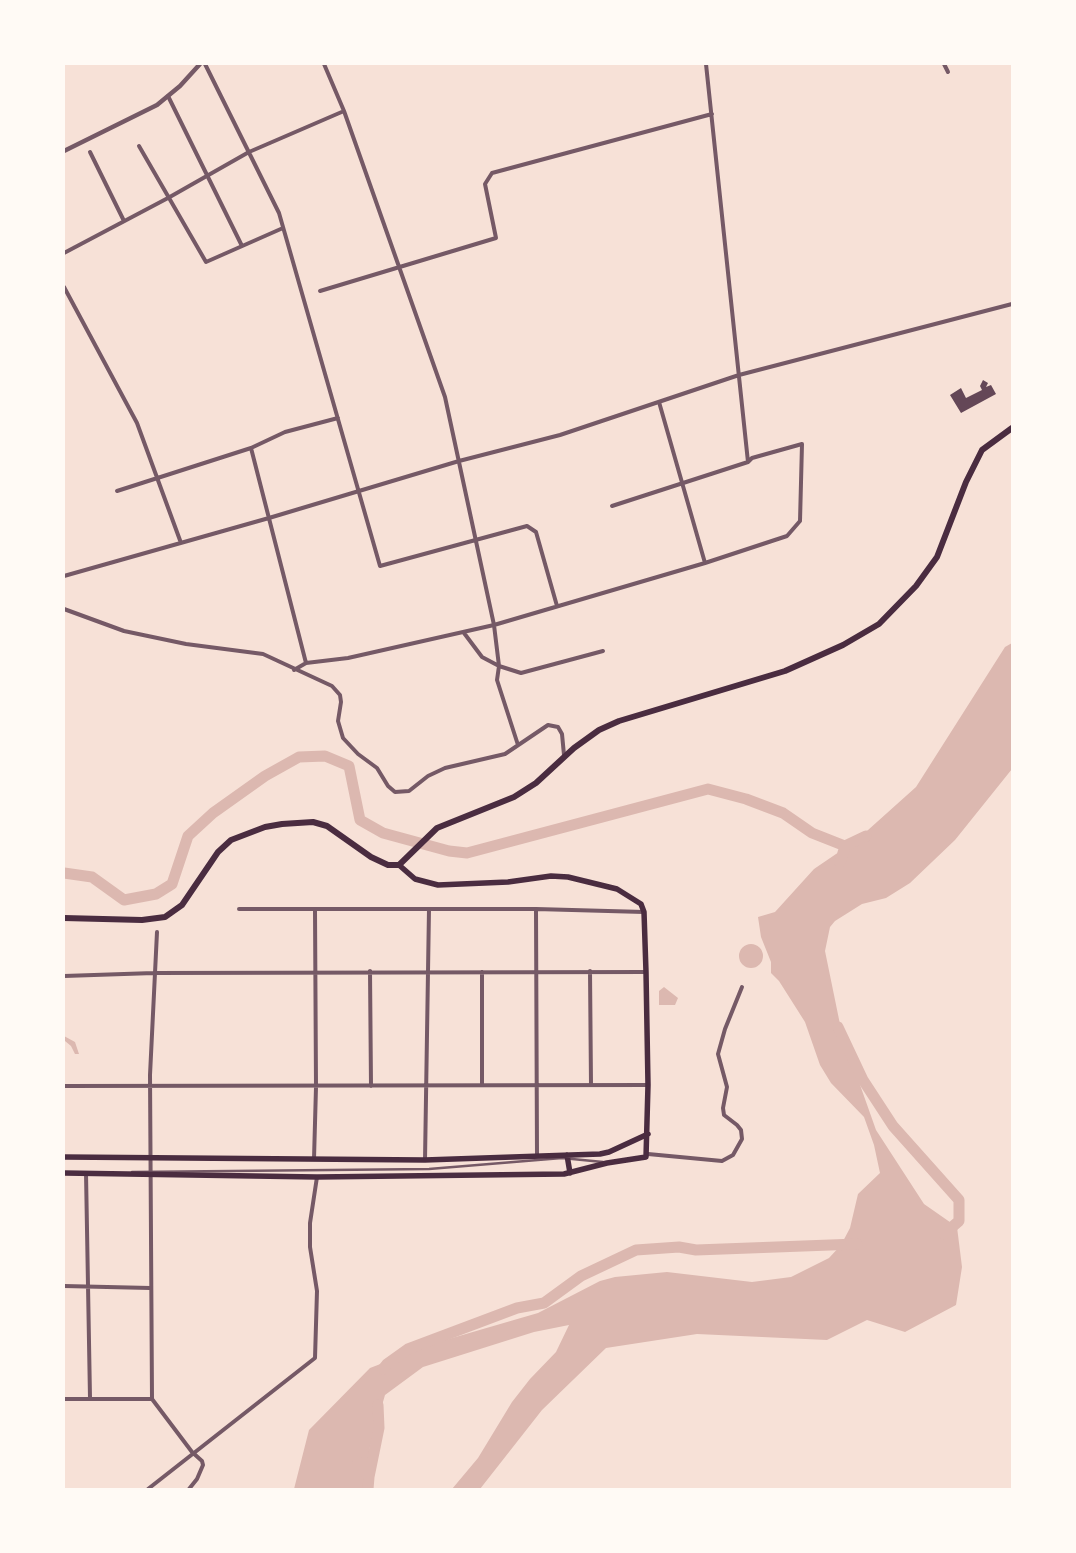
<!DOCTYPE html>
<html>
<head>
<meta charset="utf-8">
<style>
  body { margin:0 }
  #map { position:relative; width:1076px; height:1553px; overflow:hidden; background:#f7e1d7; font-family:Lato,sans-serif }
  canvas { display:block }
  .frame { position:absolute; inset:0; border:65px solid #fffaf5; pointer-events:none }
</style>
</head>
<body>
<div id="map">
<canvas width="1076" height="1553"></canvas>
<div class="frame"></div>
</div>
<script>
const c = document.querySelector('canvas').getContext('2d');
c.lineJoin = 'round';
function fillPath(path, color) { c.fillStyle = color; c.fill(path, 'evenodd'); }
const toPath = rows => new Path2D(rows.map(r => 'M' + r).join(''));
function stroke(path, color, width, dash) { c.strokeStyle = color; c.lineWidth = width; c.lineCap = dash ? 'butt' : 'round'; c.setLineDash(dash || []); c.stroke(path); }
fillPath(toPath([
  [1012,643,1012,769,955,840,910,883,886,898,862,904,835,921,830,927,825,951,842,1034,876,1130,924,1204,957,1227,962,1267,956,1305,905,1332,867,1320,827,1340,697,1334,606,1348,542,1410,480,1489,452,1489,478,1458,512,1402,530,1379,556,1352,569,1325,534,1332,423,1367,385,1395,370,1447,364,1489,294,1489,309,1430,370,1368,435,1343,538,1313,600,1281,615,1277,667,1272,752,1282,791,1277,829,1258,841,1245,850,1228,858,1194,880,1173,874,1145,864,1117,831,1083,820,1065,805,1022,779,981,771,973,771,962,761,937,758,917,775,912,814,869,858,839,916,787,1005,647],
  '739 956a12 12 0 1 1 24 0a12 12 0 1 1-24 0Z',
  [664,987,678,998,675,1005,659,1005,659,991],
  [64,1036,75,1042,79,1054,75,1054,71,1046,65,1041]
]), '#dcb8b0');
stroke(toPath([
  [840,863,845,846,866,836],
  [64,873,92,877,124,900,156,894,172,884,188,836,213,813,265,776,299,757,325,756,349,766,360,820,383,833,449,851,467,853,708,789,746,799,783,813,812,833,845,846],
  [838,1027,863,1080,893,1126,959,1200,959,1221,944,1234],
  [383,1369,387,1364,408,1349,517,1308,544,1303,581,1276,636,1250,679,1247,696,1250,857,1244],
  [358,1462,369,1477,368,1489],
  [369,1477,379,1428,378,1405]
]), '#dcb8b0', 11);
fillPath(toPath([
  [983,380,988,383,986,387,991,385,996,394,961,413,950,395,961,388,966,398,982,390,980,386]
]), '#644757');
stroke(toPath([
  [132,1172,429,1169,562,1158,603,1162]
]), '#755966', 2.5);
stroke(toPath([
  [205,64,279,213,380,566,527,526,536,532,557,606],
  [324,64,344,111,445,397,494,625,499,666,497,680,518,745],
  [944,64,948,72],
  [168,96,242,246],
  [139,146,206,262,283,228],
  [90,152,124,221],
  [64,253,168,198,249,152,344,111],
  [64,287,137,423,181,543],
  [320,291,496,238,485,184,492,173,712,114],
  [659,402,705,563],
  [251,448,306,663],
  [117,491,251,448,285,432,338,418],
  [612,506,748,462,706,64],
  [64,576,269,518,459,461,560,435,739,375,1012,304],
  [64,609,124,631,186,644,263,654,332,686,340,695,341,702,338,721,343,738,358,754,377,768,388,786,395,792,409,791,428,776,445,768,505,754,548,725,558,727,562,734,564,755],
  [464,633,482,657,499,666,521,673,603,651],
  [294,670,306,663,348,658,494,625,705,563,787,536,800,521,802,444,752,458,748,462],
  [239,909,536,909,644,912],
  [536,909,537,1156],
  [157,932,150,1075,152,1399,192,1452,202,1461,203,1465,197,1479,189,1489],
  [370,971,371,1086],
  [590,971,591,1085],
  [482,972,482,1085],
  [64,976,154,973,646,972],
  [64,1086,648,1085],
  [648,1154,722,1161,733,1155,742,1139,741,1130,737,1125,724,1115,723,1108,727,1087,718,1054,725,1029,742,987],
  [314,1159,316,1087,315,910],
  [425,1160,429,909],
  [86,1173,90,1398],
  [64,1286,150,1288],
  [64,1399,152,1399],
  [148,1489,315,1358,317,1291,310,1247,310,1223,317,1177]
]), '#755966', 4);
stroke(toPath([
  [64,151,157,105,180,86,200,64]
]), '#755966', 4.5);
stroke(toPath([
  [567,1155,570,1173],
  [64,1157,425,1160,600,1154,609,1152,648,1134],
  [64,1173,317,1177,564,1174,607,1163,646,1157,648,1085,646,972,644,912,641,904,617,889,568,877,551,876,508,882,438,885,415,879,399,865]
]), '#4a2c40', 5.5);
stroke(toPath([
  [64,918,142,920,165,917,182,905,218,852,231,840,265,827,282,824,313,822,327,826,371,857,388,865,399,865,437,828,514,797,536,783,574,748,599,730,619,721,785,671,843,645,879,624,916,586,937,557,966,482,982,450,1012,428]
]), '#4a2c40', 6);
</script>
</body>
</html>
